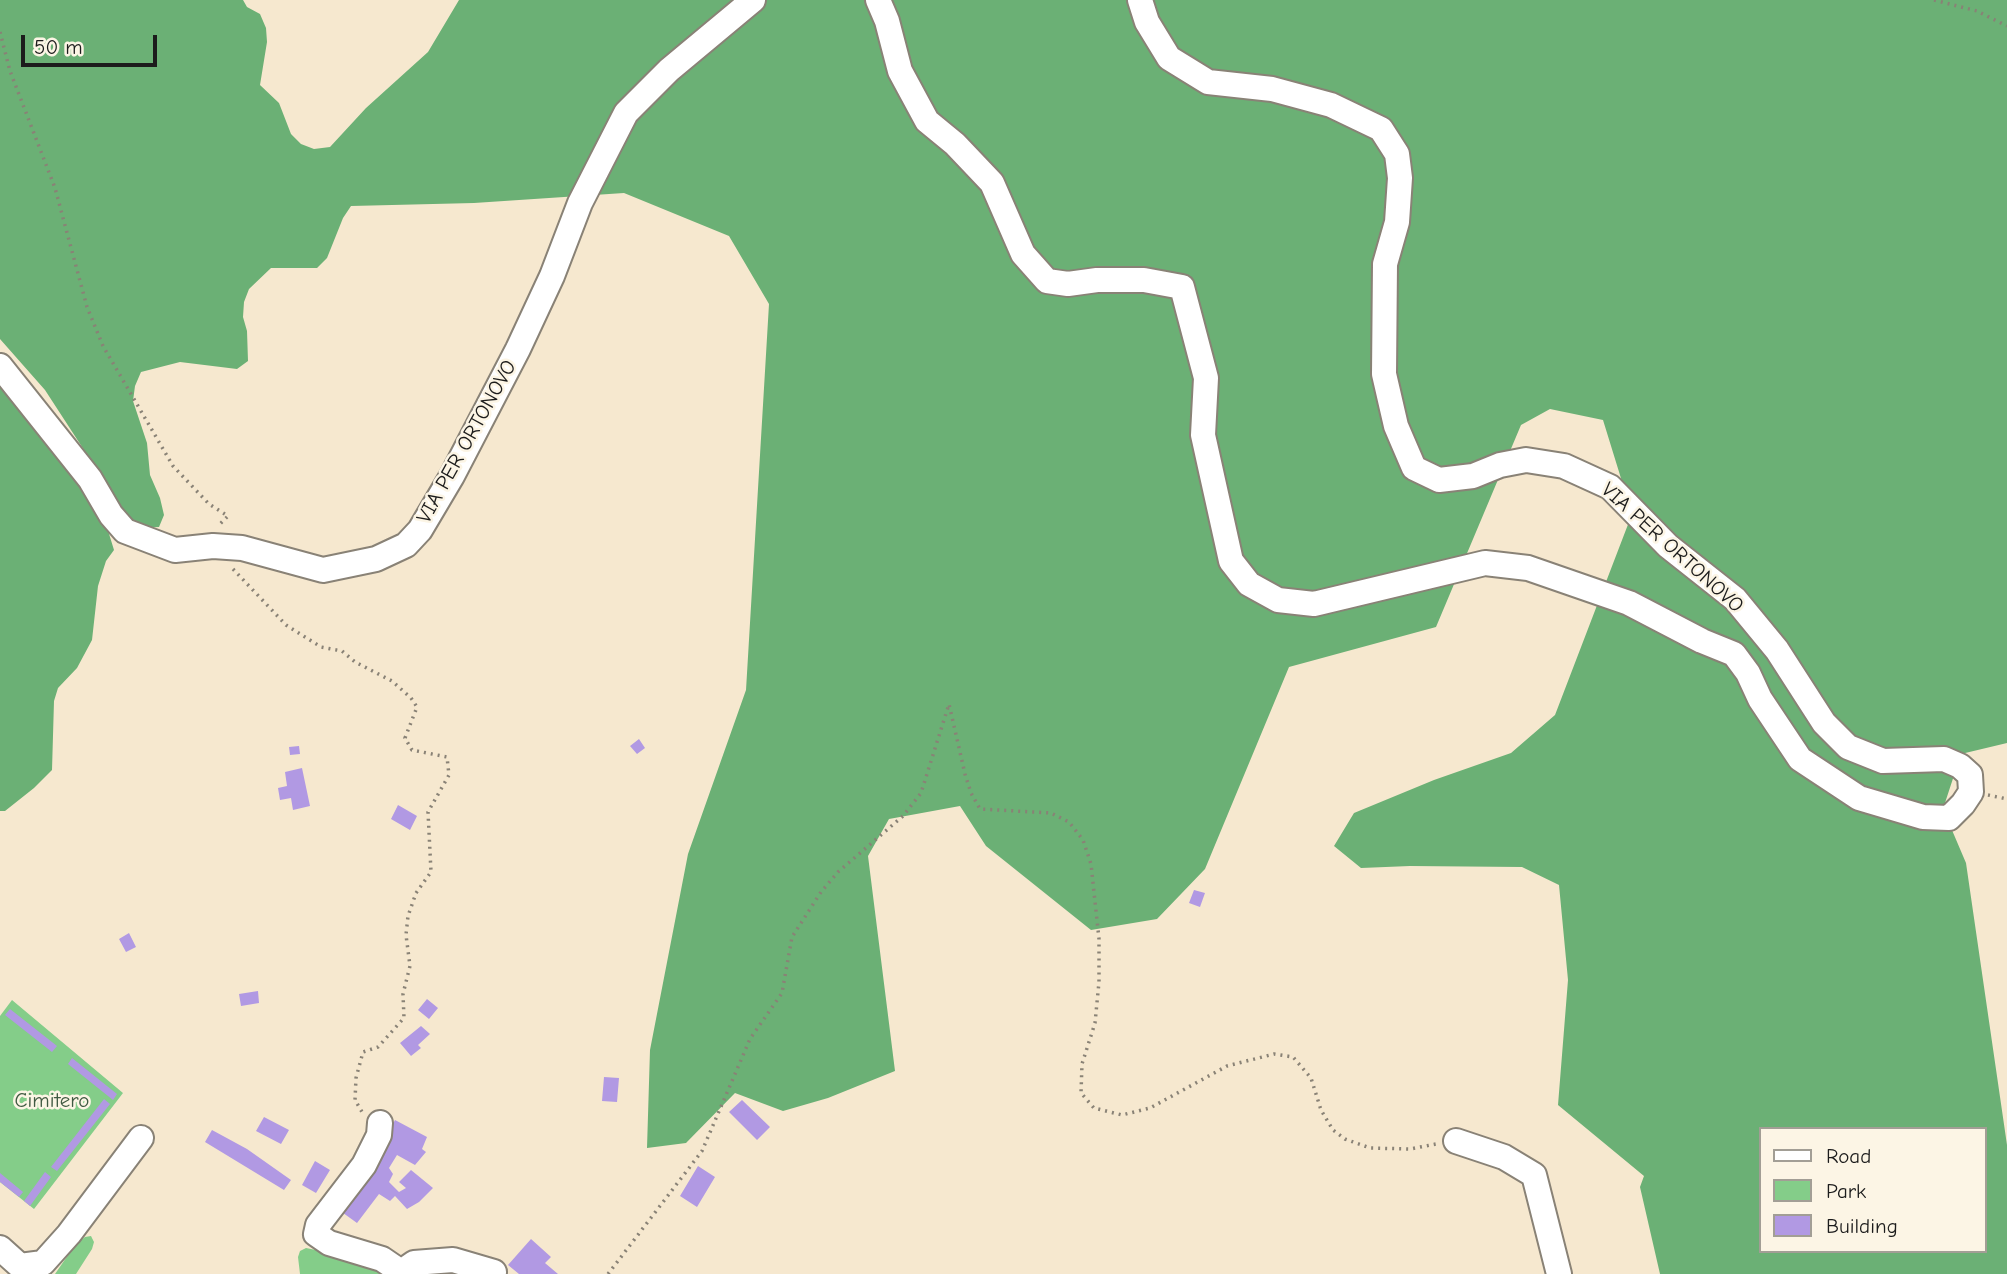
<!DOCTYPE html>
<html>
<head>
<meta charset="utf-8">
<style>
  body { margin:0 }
  #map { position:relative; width:2007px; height:1274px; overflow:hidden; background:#f6e8cf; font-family:"Comic Neue",sans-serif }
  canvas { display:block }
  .legend { position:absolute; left:1759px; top:1127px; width:228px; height:126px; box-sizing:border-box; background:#fcf5e5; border:2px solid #a29e95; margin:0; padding:9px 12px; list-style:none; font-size:21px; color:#1c1c1c }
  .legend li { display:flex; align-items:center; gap:14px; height:35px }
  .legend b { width:35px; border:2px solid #a29e95 }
  .scale { position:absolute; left:21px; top:35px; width:136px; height:32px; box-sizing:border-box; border:4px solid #1c1c1c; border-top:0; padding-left:9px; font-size:21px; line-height:24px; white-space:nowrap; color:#1c1c1c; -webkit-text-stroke:5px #fcf5e5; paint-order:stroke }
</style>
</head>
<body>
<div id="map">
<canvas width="2007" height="1274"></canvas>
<ul class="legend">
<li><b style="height:9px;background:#fff"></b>Road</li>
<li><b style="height:19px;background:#84cd89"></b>Park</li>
<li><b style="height:19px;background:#b199e3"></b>Building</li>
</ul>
<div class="scale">50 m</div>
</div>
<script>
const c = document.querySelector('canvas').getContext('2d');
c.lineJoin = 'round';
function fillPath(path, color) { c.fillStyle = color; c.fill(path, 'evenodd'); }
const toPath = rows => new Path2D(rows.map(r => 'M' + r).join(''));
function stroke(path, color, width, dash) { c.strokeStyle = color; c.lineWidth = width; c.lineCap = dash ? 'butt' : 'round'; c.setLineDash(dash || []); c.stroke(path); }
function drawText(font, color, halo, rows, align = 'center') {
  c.font = font + ' "Comic Neue",sans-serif'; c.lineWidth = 5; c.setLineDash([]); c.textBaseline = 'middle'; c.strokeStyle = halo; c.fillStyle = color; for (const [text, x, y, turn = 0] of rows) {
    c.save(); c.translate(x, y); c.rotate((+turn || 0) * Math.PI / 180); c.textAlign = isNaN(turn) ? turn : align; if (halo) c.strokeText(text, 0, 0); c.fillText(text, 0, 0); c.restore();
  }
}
fillPath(toPath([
  [12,1000,123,1093,34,1209,0,1182,0,1016],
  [91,1236,94,1242,92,1249,76,1274,55,1274,75,1245,85,1237],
  [306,1248,375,1262,382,1267,379,1274,300,1274,298,1257,300,1251]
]), '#84cd89');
fillPath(toPath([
  [0,0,243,0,247,7,260,14,266,28,267,42,260,85,279,103,291,134,301,144,314,149,330,147,366,108,428,52,459,0,2007,0,2007,743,1961,754,1943,809,1966,863,2007,1145,2007,1274,1660,1274,1640,1187,1644,1176,1558,1105,1568,980,1559,885,1522,867,1410,866,1361,868,1334,846,1354,813,1434,780,1511,753,1555,715,1632,514,1603,420,1550,409,1521,425,1436,627,1289,667,1205,869,1157,919,1091,930,986,846,960,806,889,819,868,856,895,1071,828,1098,783,1111,735,1093,686,1143,647,1148,650,1050,688,854,746,690,769,304,729,236,624,193,474,203,351,206,343,218,327,258,317,268,271,268,249,289,244,302,243,317,247,331,248,361,237,369,180,362,141,372,135,386,133,401,147,443,150,475,160,498,164,515,159,527,140,528,123,510,45,390,0,339],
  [1760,1129,1984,1129,1984,1251,1760,1251],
  [0,385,86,489,106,524,114,550,106,561,98,586,92,640,77,668,58,688,54,701,52,770,34,788,5,811,0,811]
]), '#6bb075');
fillPath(toPath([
  [639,739,645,748,637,754,630,746],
  [299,746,300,754,290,755,289,747],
  [302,768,310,806,293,810,291,798,280,800,278,788,287,786,285,772],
  [398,805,417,816,410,830,391,819],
  [1194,890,1205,893,1200,907,1189,903],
  [129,933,136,947,126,952,119,939],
  [258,991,259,1003,241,1006,239,994],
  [427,999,438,1008,429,1019,418,1010],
  [10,1009,57,1046,52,1052,5,1015],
  [421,1026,430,1034,418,1045,421,1048,411,1056,400,1043],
  [72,1058,117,1094,113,1100,68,1064],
  [604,1077,619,1078,617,1102,602,1101],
  [104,1099,110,1104,57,1171,51,1167],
  [742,1100,770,1127,757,1140,729,1112],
  [264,1117,289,1130,281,1144,256,1131],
  [395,1120,427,1137,422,1149,426,1152,415,1165,397,1155,389,1168,393,1174,389,1182,399,1192,406,1188,399,1182,411,1170,433,1188,419,1202,407,1209,395,1196,390,1201,379,1194,357,1223,339,1210,368,1172],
  [212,1130,247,1149,291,1180,284,1190,205,1142],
  [315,1161,330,1170,316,1193,302,1185],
  [698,1166,715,1177,697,1207,680,1196],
  [45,1172,51,1177,30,1206,24,1201],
  [0,1173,23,1192,19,1197,0,1182],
  [531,1239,551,1257,545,1263,558,1274,519,1274,508,1265]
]), '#b199e3');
const minor = toPath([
  [878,0,887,21,900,71,927,121,955,144,992,183,1023,254,1047,281,1068,284,1097,280,1144,280,1182,287,1206,378,1203,435,1231,561,1249,584,1278,600,1314,604,1485,563,1528,568,1629,603,1702,641,1734,654,1748,673,1760,699,1800,759,1859,798,1923,817,1949,818,1963,804,1971,792,1970,775,1960,766,1944,759,1883,761,1848,747,1824,723,1777,650,1735,599,1668,546,1610,487,1564,466,1526,460,1500,465,1473,476,1439,480,1414,468,1396,426,1384,374,1385,264,1397,222,1400,178,1397,154,1381,129,1331,105,1272,89,1208,82,1169,58,1147,22,1140,0],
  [0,366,90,479,111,515,125,531,175,550,213,546,242,548,323,570,376,559,406,545,420,530,452,476,518,349,552,276,580,203,626,113,669,70,753,0],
  [380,1123,379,1135,364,1165,318,1225,316,1234,329,1243,382,1259,401,1272,399,1274],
  [1456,1141,1504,1157,1534,1175,1559,1274],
  [0,1248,20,1266,43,1263,69,1234,141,1138],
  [401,1272,414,1263,453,1260,494,1272]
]);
stroke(minor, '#898276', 28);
stroke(toPath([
  [1934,0,1977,11,2007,26],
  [0,32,10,71,55,188,87,307,103,346,173,466,209,504,228,516,219,525],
  [233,569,286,625,321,647,342,651,355,662,392,681,411,698,417,707,405,738,412,750,447,757,449,775,428,812,431,872,416,893,408,916,406,935,410,966,403,994,404,1018,378,1047,363,1052,356,1078,355,1100,362,1112],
  [1988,795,2007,799],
  [608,1274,702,1151,750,1039,782,993,792,937,821,892,838,872,903,816,921,793,949,704,965,774,971,793,980,809,1051,813,1069,822,1083,840,1091,864,1099,939,1099,982,1095,1023,1082,1064,1081,1093,1094,1108,1122,1115,1150,1108,1227,1066,1274,1054,1293,1057,1311,1078,1321,1110,1333,1130,1345,1139,1370,1148,1410,1149,1436,1144]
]), '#898276', 3.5, [2, 5]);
stroke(minor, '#fff', 24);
drawText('21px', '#1c1c1c', '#fcf5e5', [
  ["VIA PER ORTONOVO",467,442,-61],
  ["VIA PER ORTONOVO",1672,548,42]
]);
drawText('21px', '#405a42', '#fcf5e5', [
  ["Cimitero",52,1101]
]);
</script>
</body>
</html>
